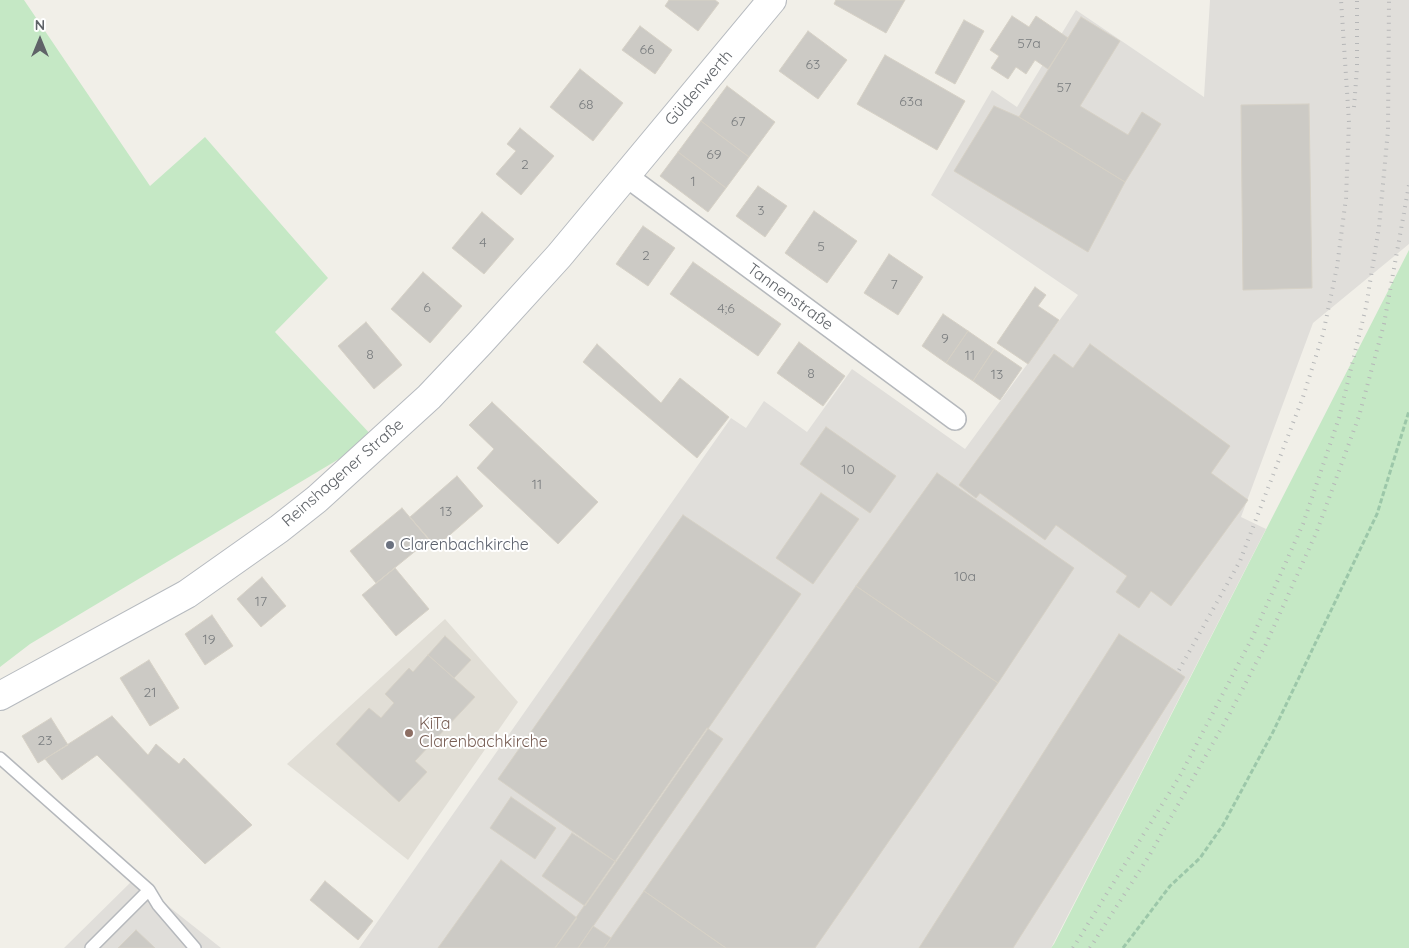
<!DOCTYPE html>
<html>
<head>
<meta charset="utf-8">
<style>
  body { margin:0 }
  #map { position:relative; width:1409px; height:948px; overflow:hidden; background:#f1efe8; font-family:Quicksand,sans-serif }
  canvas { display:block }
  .north { position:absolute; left:15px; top:15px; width:50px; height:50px; -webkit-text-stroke:4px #fff; paint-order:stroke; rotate:0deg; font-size:14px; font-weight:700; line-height:20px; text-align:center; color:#5f6368 }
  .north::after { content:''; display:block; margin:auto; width:18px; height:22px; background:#5f6368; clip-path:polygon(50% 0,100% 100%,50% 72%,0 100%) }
</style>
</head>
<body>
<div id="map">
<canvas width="1409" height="948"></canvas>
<div class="north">N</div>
</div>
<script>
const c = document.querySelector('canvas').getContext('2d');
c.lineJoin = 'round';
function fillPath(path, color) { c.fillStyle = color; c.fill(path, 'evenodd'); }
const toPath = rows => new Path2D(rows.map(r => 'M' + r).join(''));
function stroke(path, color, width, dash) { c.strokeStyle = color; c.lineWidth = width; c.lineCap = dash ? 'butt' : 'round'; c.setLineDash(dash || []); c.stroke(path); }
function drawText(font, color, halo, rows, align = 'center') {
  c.font = font + ' Quicksand,sans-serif'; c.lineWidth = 4; c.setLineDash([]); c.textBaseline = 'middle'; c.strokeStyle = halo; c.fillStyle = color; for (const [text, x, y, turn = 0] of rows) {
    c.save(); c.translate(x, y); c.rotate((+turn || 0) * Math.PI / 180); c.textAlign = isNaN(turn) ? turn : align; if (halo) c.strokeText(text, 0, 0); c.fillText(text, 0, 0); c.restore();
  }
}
fillPath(toPath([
  [1210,0,1409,0,1409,244,1313,323,1241,517,1266,529,1051,948,359,948,731,418,746,428,764,401,807,432,852,369,965,449,1078,295,931,195,992,90,1017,107,1076,10,1204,97],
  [134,879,221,948,64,948]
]), '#e0deda');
fillPath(toPath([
  [445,619,518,702,408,860,287,764]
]), '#e1ded6');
fillPath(toPath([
  [0,0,24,0,150,186,205,137,328,278,275,332,374,438,30,644,0,667],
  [1409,250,1409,948,1051,948,1054,944]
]), '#c5e8c5');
const building = toPath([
  [669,0,715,0,719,3,698,31,665,6,669,0],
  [836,0,905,0,886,33,834,4,836,0],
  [1012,16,1029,27,1036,16,1068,38,1048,69,1035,60,1026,74,1016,67,1008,79,991,68,999,56,990,50,1012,16],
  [1081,17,1120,41,1080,106,1128,135,1142,112,1161,124,1125,182,1019,117,1081,17],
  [964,20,984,31,955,84,935,73,964,20],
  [640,26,672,50,655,74,622,50,640,26],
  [808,31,847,60,818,99,779,71,808,31],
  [885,55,965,101,937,150,857,104,885,55],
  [580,69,623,103,593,141,550,107,580,69],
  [727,86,775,122,749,157,701,121,727,86],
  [1309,104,1312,288,1243,290,1241,105,1309,104],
  [994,106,1019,117,1125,182,1088,252,954,171,994,106],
  [701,121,749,157,726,188,678,152,701,121],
  [520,128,554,156,521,195,496,174,516,151,507,144,520,128],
  [678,152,726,188,708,212,660,176,678,152],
  [758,186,787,206,765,237,736,216,758,186],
  [814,211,857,241,827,283,785,253,814,211],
  [482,212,514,239,484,274,452,248,482,212],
  [643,226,675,248,648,286,616,264,643,226],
  [889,254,923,277,898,315,864,293,889,254],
  [693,262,781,324,758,356,670,294,693,262],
  [423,272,462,306,430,343,391,309,423,272],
  [1035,287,1046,295,1038,306,1059,320,1028,364,997,343,1035,287],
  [943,314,968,331,946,363,922,346,943,314],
  [366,322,402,365,374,389,338,346,366,322],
  [968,331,994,349,973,381,946,363,968,331],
  [799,342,845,376,823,406,777,373,799,342],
  [597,344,661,403,680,378,729,417,697,458,583,362,597,344],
  [1090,344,1230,446,1211,473,1248,500,1171,606,1151,591,1139,608,1116,592,1127,576,1056,525,1045,540,980,493,976,498,959,485,1054,354,1073,368,1090,344],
  [994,349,1022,368,1000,400,973,381,994,349],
  [492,402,598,502,558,544,477,468,494,449,469,425,492,402],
  [826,427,896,476,870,513,800,464,826,427],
  [937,473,1074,568,998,683,856,586,937,473],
  [457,476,483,506,436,547,410,517,457,476],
  [821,493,859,519,813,584,776,558,821,493],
  [402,508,429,540,376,583,350,551,402,508],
  [683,515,801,594,616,862,498,779,683,515],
  [395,568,429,609,396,636,362,595,395,568],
  [262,577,286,606,261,627,237,599,262,577],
  [856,586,998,683,815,948,726,948,644,891,856,586],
  [212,615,233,646,205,665,185,634,212,615],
  [1119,634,1185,677,1013,948,919,948,1119,634],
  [445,636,471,660,454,678,428,655,445,636],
  [428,655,475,697,415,761,427,772,399,802,336,744,369,708,381,718,394,703,385,694,409,668,413,672,428,655],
  [149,660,179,708,150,726,120,678,149,660],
  [112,716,148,755,156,744,179,764,184,758,252,825,205,864,97,755,62,780,45,759,112,716],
  [51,718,68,745,38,763,22,736,51,718],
  [707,728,723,739,578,948,555,948,707,728],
  [511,797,556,828,535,859,490,828,511,797],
  [572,833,616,862,585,906,542,876,572,833],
  [501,860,577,918,555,948,438,948,501,860],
  [325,881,373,921,358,940,310,900,325,881],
  [644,891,726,948,604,948,644,891],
  [593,926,611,938,604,948,578,948,593,926],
  [136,930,155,948,118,948,136,930]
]);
fillPath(building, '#cccac5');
stroke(building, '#d6d1c6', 1);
const lane = toPath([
  [0,758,149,890,91,948],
  [149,890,158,905,195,948]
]);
const street = toPath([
  [625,175,955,419]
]);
const secondary = toPath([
  [0,696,187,594,279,529,317,499,429,397,480,343,559,256,772,0]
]);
stroke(lane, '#b5b8bc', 14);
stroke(street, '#b5b8bc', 24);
stroke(secondary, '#b6babf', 30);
stroke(toPath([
  [1123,948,1170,886,1200,858,1223,825,1273,732,1377,514,1409,411]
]), '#9cc7a9', 3, [5, 2.5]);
stroke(lane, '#fff', 11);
stroke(street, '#fff', 21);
stroke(secondary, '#fff', 28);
stroke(toPath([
  [1354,107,1357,68,1357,0],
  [1179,670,1240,561,1303,397,1323,334,1337,267,1346,198,1349,122,1341,0],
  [1073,948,1181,774,1252,638,1303,524,1339,418,1366,307,1379,227,1388,130,1389,0],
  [1090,948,1149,856,1230,713,1266,644,1317,531,1359,416,1384,324,1409,185]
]), '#b6b7b8', 4, [1, 6]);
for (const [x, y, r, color] of [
  [390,545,5,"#6b7280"],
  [409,733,5,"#8d6e63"]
]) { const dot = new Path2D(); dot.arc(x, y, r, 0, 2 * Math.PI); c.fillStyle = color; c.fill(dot); stroke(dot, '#fff', 2); }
drawText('14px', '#7a7d7f', null, [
  ["57a",1029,44],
  ["66",647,50],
  ["63",813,65],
  ["57",1064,88],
  ["63a",911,102],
  ["68",586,105],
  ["67",738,122],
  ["69",714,155],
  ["2",525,165],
  ["1",693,182],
  ["3",761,211],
  ["4",483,243],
  ["5",821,247],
  ["2",646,256],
  ["7",894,285],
  ["6",427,308],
  ["4;6",726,309],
  ["9",945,339],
  ["8",370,355],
  ["11",970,356],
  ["8",811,374],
  ["13",997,375],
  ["10",848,470],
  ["11",537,485],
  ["13",446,512],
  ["10a",965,577],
  ["17",261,602],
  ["19",209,640],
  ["21",150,693],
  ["23",45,741]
]);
drawText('16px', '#5f6368', '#fff', [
  ["Güldenwerth",699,88,-49],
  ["Tannenstraße",790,297,36],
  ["Reinshagener Straße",343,473,-41]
]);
drawText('16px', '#5b616d', '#fff', [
  ["Clarenbachkirche",400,545]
], 'left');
drawText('16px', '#785e54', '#fff', [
  ["KiTa",419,724],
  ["Clarenbachkirche",419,742]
], 'left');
</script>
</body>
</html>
